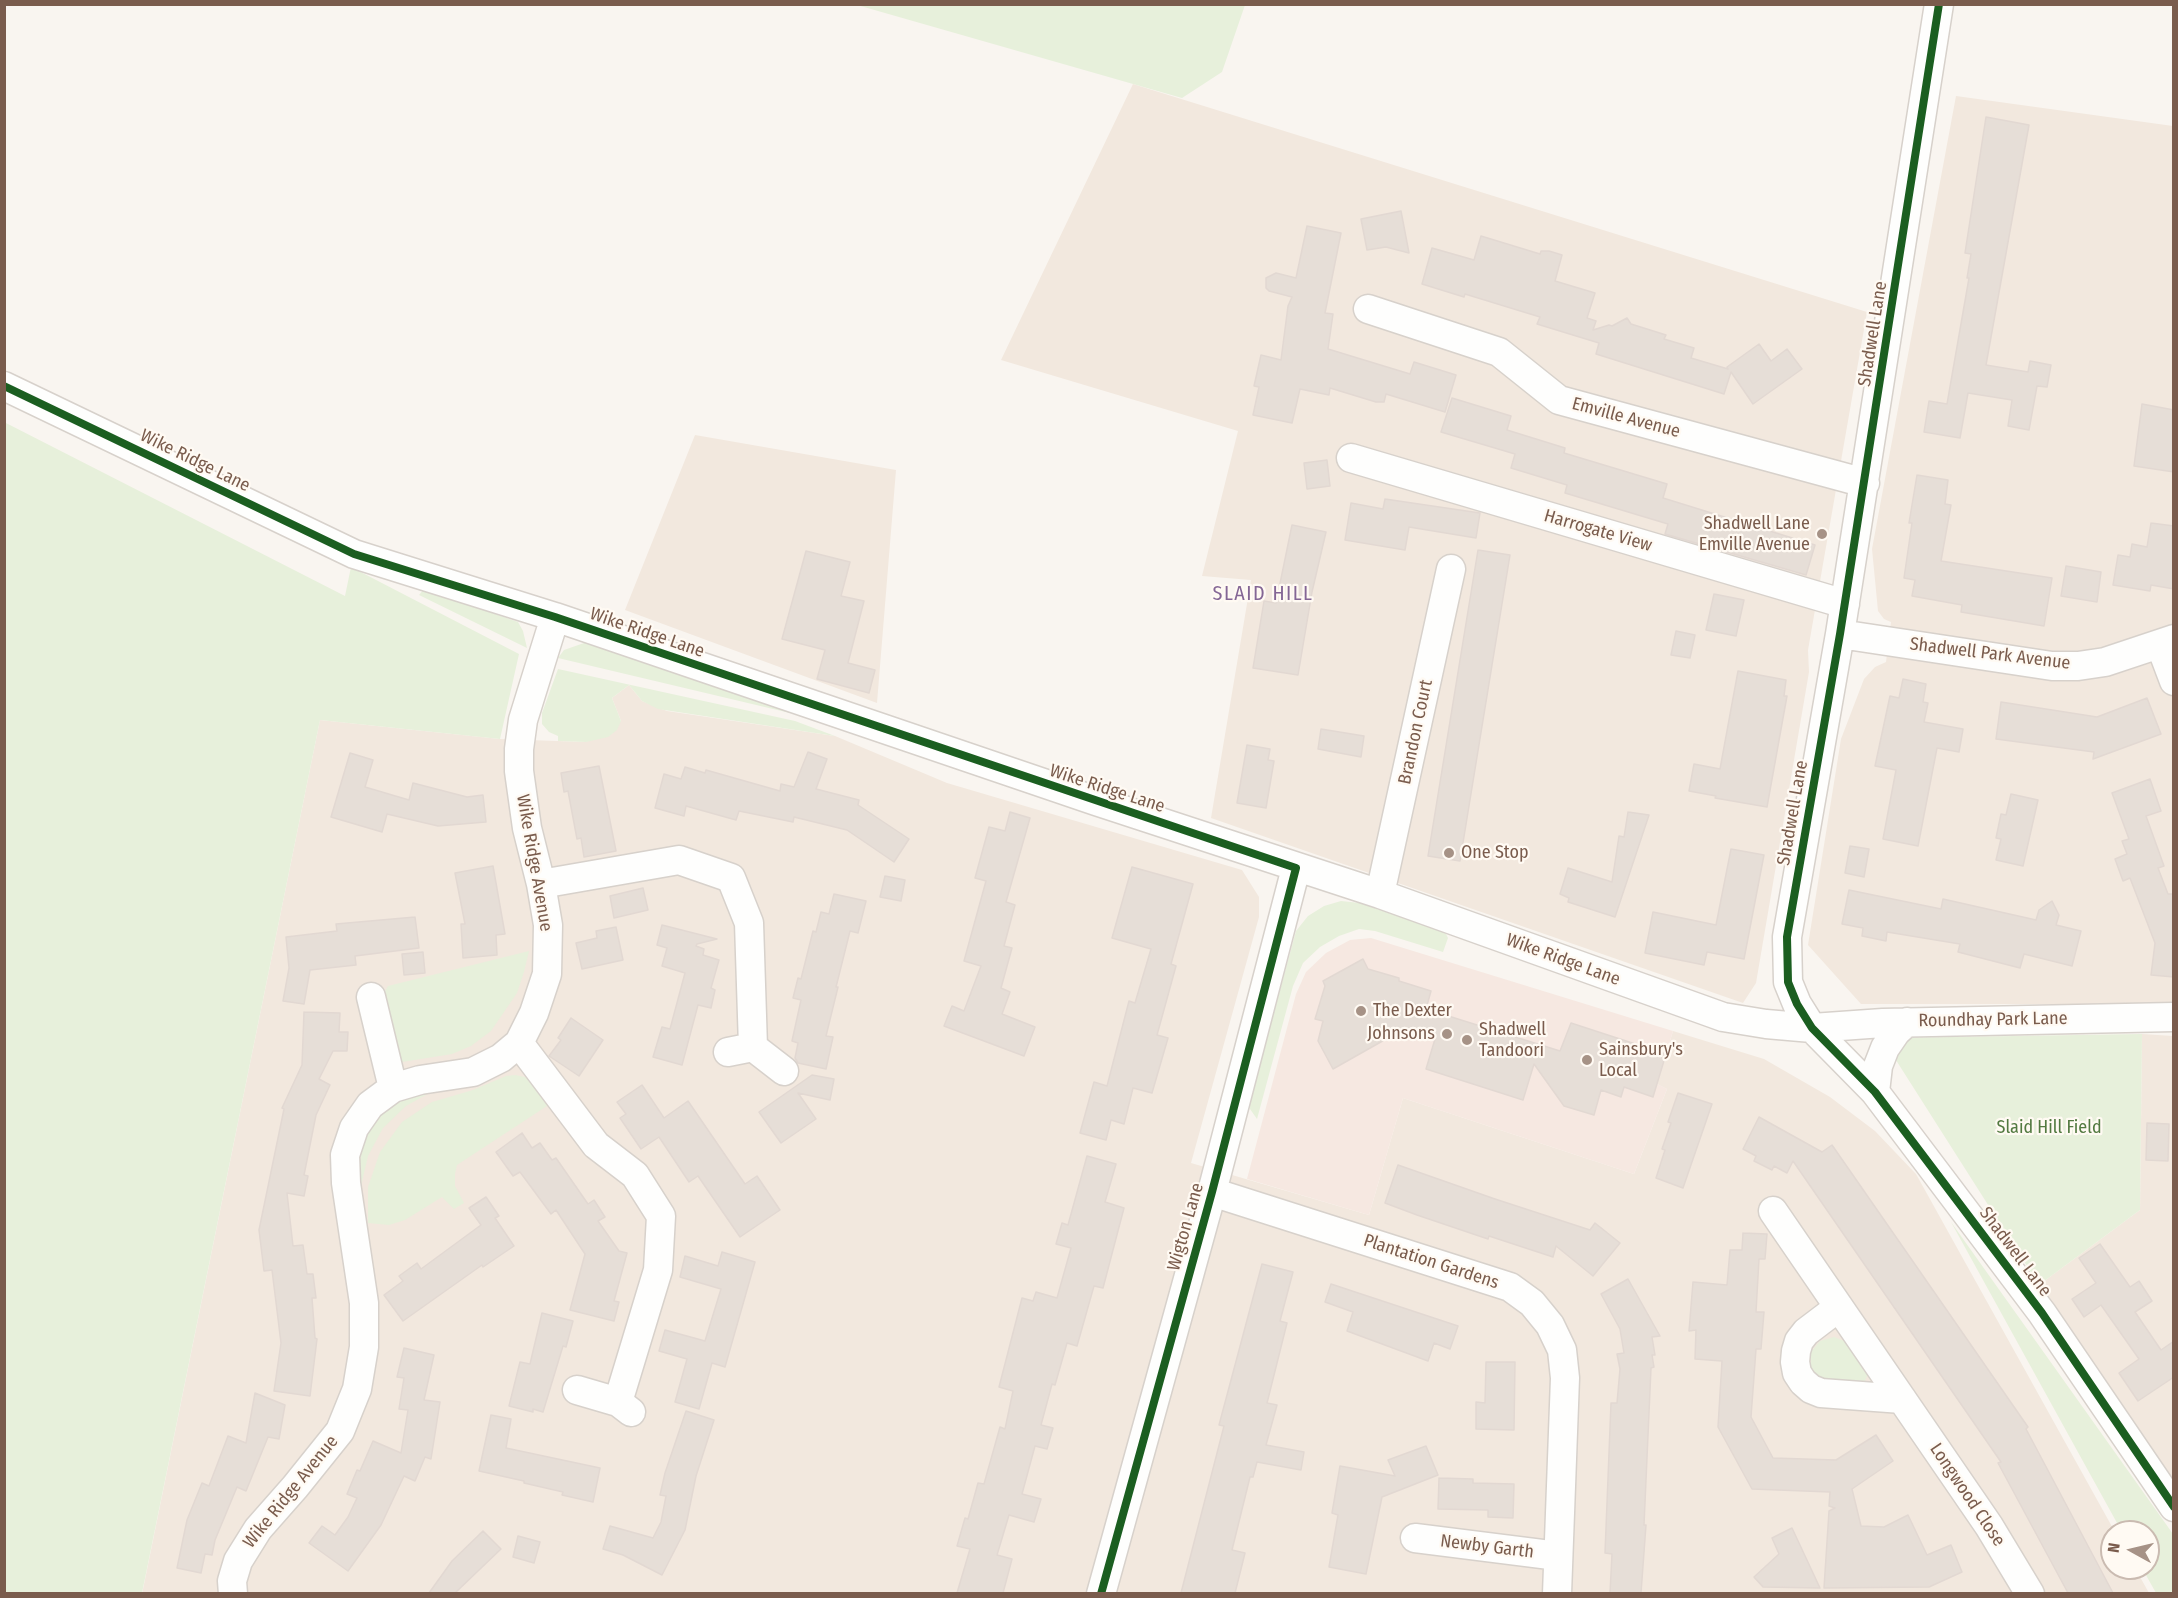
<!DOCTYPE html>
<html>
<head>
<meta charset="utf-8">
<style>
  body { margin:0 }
  #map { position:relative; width:2178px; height:1598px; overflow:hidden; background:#f9f5f0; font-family:"Fira Sans Condensed",sans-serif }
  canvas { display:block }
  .frame { position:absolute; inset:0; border:6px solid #7a5c4d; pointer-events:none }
  .north { position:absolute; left:2100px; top:1520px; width:60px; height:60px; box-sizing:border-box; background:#fffaf3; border:2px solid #cabbb1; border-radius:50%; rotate:278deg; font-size:16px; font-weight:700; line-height:24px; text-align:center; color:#7a5c4d }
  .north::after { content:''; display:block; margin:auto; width:21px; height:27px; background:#a69286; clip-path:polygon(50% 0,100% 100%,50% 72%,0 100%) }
</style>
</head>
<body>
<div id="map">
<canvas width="2178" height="1598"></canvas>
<div class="frame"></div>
<div class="north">N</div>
</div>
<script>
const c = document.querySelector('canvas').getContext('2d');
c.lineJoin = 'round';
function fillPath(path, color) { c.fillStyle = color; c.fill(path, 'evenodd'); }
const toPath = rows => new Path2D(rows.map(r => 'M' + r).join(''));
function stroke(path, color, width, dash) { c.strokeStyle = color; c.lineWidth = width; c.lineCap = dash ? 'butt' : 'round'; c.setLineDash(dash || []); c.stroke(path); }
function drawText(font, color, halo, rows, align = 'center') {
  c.font = font + ' "Fira Sans Condensed",sans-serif'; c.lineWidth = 4.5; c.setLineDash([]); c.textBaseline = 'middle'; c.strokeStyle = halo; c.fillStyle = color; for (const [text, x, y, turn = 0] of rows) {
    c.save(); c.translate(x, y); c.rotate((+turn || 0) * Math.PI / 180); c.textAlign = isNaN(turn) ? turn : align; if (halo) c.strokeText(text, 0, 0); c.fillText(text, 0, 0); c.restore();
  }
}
fillPath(toPath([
  [1133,84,1867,312,1808,650,1809,672,1756,983,1743,1003,1211,818,1251,580,1202,576,1238,431,1001,360],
  [1956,96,2173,126,2173,1004,1861,1004,1808,945,1841,739,1864,679,1875,667,1886,662,1891,622,1884,619,1878,611,1872,549],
  [695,435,896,470,877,703,625,610],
  [629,685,642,701,667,711,835,736,947,783,1242,870,1259,897,1259,917,1191,1163,1369,1215,1403,1098,1634,1174,1667,1089,1657,1084,1673,1031,1764,1059,1830,1097,1875,1131,1916,1174,2115,1532,2112,1532,2112,1568,2135,1568,2149,1593,142,1594,320,720,500,739,586,742,621,721,612,698],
  [2142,1034,2173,1036,2173,1480,2039,1285,2140,1210]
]), '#f2e8de');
fillPath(toPath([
  [1371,938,1673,1031,1657,1084,1667,1089,1634,1174,1403,1098,1369,1215,1247,1179,1296,994,1306,972,1326,953,1350,940]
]), '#f6e8e1');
fillPath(toPath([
  [857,5,1245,5,1222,72,1182,98],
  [4,422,345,596,351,567,519,654,500,739,320,720,142,1593,5,1593],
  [424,589,518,622,523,631,527,648,419,595],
  [584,643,594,643,790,711,790,713,558,658,564,650],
  [558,669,795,721,835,736,658,709,642,701,629,685,612,698,621,721,617,730,608,737,586,742,558,741,558,736,549,732,542,724,542,713],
  [1341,901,1360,903,1441,931,1446,934,1448,938,1443,952,1375,931,1359,929,1339,936,1320,947,1303,963,1293,986,1257,1119,1250,1109,1250,1101,1296,931,1308,916,1324,906],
  [529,951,524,972,517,993,491,1031,471,1046,452,1054,402,1062,384,1004,384,993,388,986],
  [2142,1034,2140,1210,2039,1285,1887,1046,1886,1038],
  [515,1075,525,1077,533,1082,550,1104,457,1165,455,1174,455,1186,464,1203,454,1209,442,1197,405,1220,389,1225,368,1223,368,1187,380,1152,402,1122,432,1102,473,1090,506,1076],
  [433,1091,406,1106,383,1128,368,1156,361,1186,359,1164,364,1141,374,1121,391,1105,411,1095],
  [1951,1222,2173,1534,2173,1593,2156,1593,2142,1568,2148,1568,2148,1532,2122,1532],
  [1834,1337,1847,1342,1868,1374,1864,1383,1828,1382,1815,1374,1811,1368,1811,1352,1820,1341]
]), '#e7f0db');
const building = toPath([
  [1986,117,2029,125,1986,365,2028,372,2030,361,2051,365,2047,387,2037,386,2029,430,2008,426,2012,400,1968,393,1960,438,1924,432,1929,401,1947,404,1969,278,1967,278,1971,254,1965,253,1986,117],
  [1401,211,1409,253,1386,247,1367,250,1361,219,1401,211],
  [1307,226,1341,233,1325,313,1333,314,1328,349,1410,374,1414,362,1456,375,1445,412,1386,394,1384,402,1376,402,1330,388,1329,395,1300,389,1292,423,1253,415,1259,387,1254,386,1261,355,1281,360,1288,306,1292,297,1269,291,1266,288,1266,278,1276,273,1296,278,1307,226],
  [1481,236,1540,254,1541,251,1549,251,1562,255,1555,281,1595,293,1587,318,1596,321,1593,330,1609,325,1612,326,1627,318,1631,324,1666,335,1664,339,1694,348,1691,358,1728,369,1727,367,1759,344,1771,361,1787,349,1802,369,1753,404,1731,372,1724,394,1596,354,1599,343,1537,324,1540,317,1465,294,1464,297,1422,284,1432,248,1474,260,1481,236],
  [1452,398,1511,416,1507,430,1565,448,1564,453,1667,484,1663,498,1815,545,1806,575,1665,534,1668,524,1565,493,1567,485,1511,468,1515,454,1441,432,1452,398],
  [2142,404,2174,410,2174,472,2134,466,2142,404],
  [1327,460,1330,486,1307,489,1304,463,1327,460],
  [1917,475,1948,480,1945,504,1951,505,1941,561,2052,578,2044,626,1961,612,1962,605,1912,596,1915,580,1904,578,1912,523,1909,523,1917,475],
  [1385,499,1480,513,1476,538,1409,527,1405,550,1345,540,1351,503,1383,509,1385,499],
  [2151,523,2174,526,2174,589,2151,585,2150,591,2113,585,2118,555,2130,557,2132,544,2147,547,2151,523],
  [1292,525,1326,532,1312,592,1298,675,1253,668,1264,601,1276,603,1292,525],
  [1478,550,1510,555,1460,861,1428,856,1478,550],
  [806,551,850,562,841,596,864,601,848,663,875,670,869,693,817,679,825,650,782,639,806,551],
  [2066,566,2101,572,2097,602,2061,596,2066,566],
  [1714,594,1744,600,1736,636,1706,630,1714,594],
  [1676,631,1695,635,1690,658,1671,655,1676,631],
  [1738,671,1786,680,1784,696,1787,696,1767,807,1715,798,1716,796,1689,791,1694,764,1720,769,1738,671],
  [1903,679,1926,684,1923,702,1928,703,1924,722,1963,729,1959,752,1937,748,1918,846,1883,839,1896,770,1875,766,1890,696,1899,698,1903,679],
  [2147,698,2161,734,2093,759,2094,752,1996,739,2001,702,2097,717,2147,698],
  [1321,729,1364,736,1361,757,1318,749,1321,729],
  [1247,745,1270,749,1268,760,1274,761,1266,808,1237,803,1247,745],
  [808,752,827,759,816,789,859,800,858,805,909,839,894,862,847,830,794,817,793,822,739,811,736,820,686,806,684,816,655,808,664,774,681,779,685,767,705,773,706,770,780,791,781,784,794,787,808,752],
  [350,753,373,760,365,787,409,800,413,783,467,797,483,795,486,822,438,826,387,814,382,832,331,817,350,753],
  [599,766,616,851,584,857,581,838,577,839,568,791,564,792,561,773,599,766],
  [2150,779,2161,811,2146,816,2164,866,2158,868,2168,894,2174,894,2174,977,2151,975,2155,943,2130,878,2123,881,2115,859,2127,854,2122,841,2129,839,2112,793,2150,779],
  [2011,794,2038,800,2023,866,1996,860,2001,839,1996,838,2001,814,2006,815,2011,794],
  [1010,812,1030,818,1006,902,1015,905,1004,946,1012,948,1001,988,1010,992,1002,1014,1035,1027,1024,1056,944,1026,952,1006,964,1011,981,966,964,961,986,881,975,878,989,827,1005,831,1010,812],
  [1628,812,1649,815,1615,917,1568,902,1569,898,1560,894,1568,868,1612,882,1619,836,1624,837,1628,812],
  [1850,846,1869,849,1864,877,1845,873,1850,846],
  [1731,849,1764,855,1744,959,1707,952,1704,965,1645,953,1653,912,1716,925,1731,849],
  [493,866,505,934,496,935,497,955,463,958,461,924,465,924,455,873,493,866],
  [1132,867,1193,884,1171,964,1176,966,1157,1035,1168,1038,1152,1093,1133,1088,1124,1124,1111,1120,1106,1140,1080,1133,1094,1082,1107,1086,1129,1001,1135,1003,1151,949,1112,938,1132,867],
  [885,876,905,880,901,901,880,897,885,876],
  [643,888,648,910,614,918,610,896,643,888],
  [1849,890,1941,909,1943,899,2036,920,2039,910,2052,901,2059,915,2056,925,2081,931,2072,966,2024,954,2020,968,1958,952,1960,944,1887,932,1886,941,1862,936,1863,928,1842,924,1849,890],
  [834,894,866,901,858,933,850,931,836,987,838,987,826,1036,833,1037,826,1069,798,1063,795,1058,798,1043,792,1041,801,1000,793,998,798,978,801,979,813,931,816,932,821,912,829,914,834,894],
  [415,917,419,948,355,956,356,965,310,970,304,1004,283,1001,289,968,286,937,337,931,336,924,415,917],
  [662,925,717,939,697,944,696,946,704,949,703,955,719,960,711,988,715,990,711,1008,698,1005,682,1065,653,1057,662,1027,670,1029,685,973,662,966,667,948,657,945,662,925],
  [616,927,623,960,582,969,576,943,597,938,596,931,616,927],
  [423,952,425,973,404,975,402,954,423,952],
  [1363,959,1368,969,1399,978,1399,981,1431,991,1426,1009,1560,1051,1571,1023,1666,1054,1653,1097,1624,1087,1621,1097,1601,1090,1594,1115,1564,1106,1534,1064,1523,1100,1426,1069,1435,1039,1402,1030,1333,1069,1318,1041,1323,1021,1315,1019,1325,986,1323,981,1363,959],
  [304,1012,340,1013,339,1032,348,1032,347,1051,333,1051,319,1079,330,1085,316,1115,304,1175,308,1176,304,1196,287,1193,293,1246,303,1245,307,1274,313,1274,316,1298,312,1298,315,1338,317,1339,310,1396,274,1391,281,1343,272,1270,264,1271,259,1230,284,1109,282,1108,302,1065,304,1012],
  [571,1018,603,1040,579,1076,549,1056,561,1040,558,1038,571,1018],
  [812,1075,834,1079,830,1100,798,1093,816,1119,781,1143,759,1112,812,1075],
  [642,1085,664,1118,688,1101,745,1184,757,1176,780,1210,740,1237,698,1176,689,1182,659,1137,641,1149,620,1118,626,1114,617,1102,642,1085],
  [1678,1093,1712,1104,1683,1188,1656,1178,1665,1150,1662,1149,1671,1123,1668,1122,1678,1093],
  [1759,1117,1822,1152,1832,1145,2028,1427,2026,1429,2113,1593,2068,1593,1998,1463,2001,1462,1793,1161,1787,1173,1774,1166,1772,1170,1754,1161,1756,1156,1743,1149,1759,1117],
  [2147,1123,2169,1124,2168,1161,2146,1160,2147,1123],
  [522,1133,532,1148,540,1143,552,1160,556,1158,588,1204,594,1200,605,1217,598,1221,619,1251,627,1253,614,1301,619,1302,614,1321,570,1310,585,1254,556,1210,551,1214,520,1172,513,1176,496,1152,522,1133],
  [1087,1156,1116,1164,1105,1202,1124,1208,1103,1288,1094,1286,1077,1346,1067,1343,1055,1385,1052,1384,1041,1425,1053,1428,1047,1449,1035,1446,1022,1494,1041,1499,1034,1522,1009,1515,997,1555,1012,1559,1003,1593,957,1593,970,1549,957,1546,965,1518,968,1519,978,1483,984,1484,1000,1427,1005,1429,1013,1391,999,1387,1022,1298,1033,1301,1036,1292,1057,1298,1071,1248,1056,1244,1062,1223,1068,1225,1087,1156],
  [1398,1165,1495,1199,1590,1230,1595,1223,1620,1243,1593,1276,1556,1246,1553,1257,1489,1236,1488,1239,1417,1215,1385,1203,1398,1165],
  [486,1197,499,1216,495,1218,514,1246,483,1267,482,1265,403,1321,384,1295,403,1281,399,1276,417,1263,421,1269,481,1225,469,1208,486,1197],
  [1743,1233,1767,1234,1765,1259,1759,1259,1756,1312,1764,1312,1761,1349,1756,1349,1751,1417,1773,1458,1836,1460,1876,1435,1893,1461,1852,1489,1861,1526,1884,1527,1908,1515,1927,1555,1951,1545,1962,1572,1929,1587,1824,1588,1829,1511,1835,1508,1829,1506,1830,1492,1752,1489,1718,1427,1722,1361,1695,1359,1696,1330,1689,1331,1693,1282,1727,1285,1730,1250,1742,1250,1743,1233],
  [2100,1244,2130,1287,2139,1281,2152,1301,2135,1312,2161,1350,2174,1341,2174,1377,2138,1401,2119,1373,2139,1359,2101,1305,2084,1317,2072,1299,2096,1283,2079,1258,2100,1244],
  [722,1252,755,1262,725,1367,712,1363,699,1409,675,1402,687,1359,659,1351,665,1330,705,1341,721,1289,680,1277,685,1256,718,1266,722,1252],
  [1262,1264,1293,1272,1280,1321,1287,1323,1267,1403,1277,1405,1266,1445,1304,1452,1301,1470,1257,1462,1253,1477,1250,1477,1232,1550,1245,1553,1235,1593,1181,1593,1224,1426,1219,1425,1262,1264],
  [1628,1279,1660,1336,1652,1337,1655,1355,1652,1355,1654,1367,1651,1368,1644,1525,1646,1525,1641,1593,1610,1593,1612,1554,1605,1553,1611,1403,1617,1403,1620,1369,1617,1354,1624,1353,1620,1329,1601,1294,1628,1279],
  [1331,1284,1458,1326,1450,1349,1434,1343,1428,1361,1347,1331,1353,1312,1325,1302,1331,1284],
  [542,1313,573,1321,566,1347,563,1346,543,1412,533,1409,533,1412,509,1406,520,1362,530,1364,542,1313],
  [404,1348,434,1355,424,1400,440,1402,431,1459,425,1457,415,1481,404,1476,381,1525,348,1571,309,1543,322,1526,335,1535,348,1517,357,1498,347,1494,357,1470,360,1471,373,1441,401,1453,408,1410,399,1409,404,1378,397,1377,404,1348],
  [1486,1362,1515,1362,1514,1430,1476,1429,1476,1402,1485,1403,1486,1362],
  [255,1393,285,1405,279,1439,268,1437,246,1491,237,1487,215,1540,212,1555,205,1554,201,1573,177,1568,187,1520,202,1483,209,1486,228,1436,246,1443,255,1393],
  [686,1411,714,1420,696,1476,685,1530,662,1575,623,1555,603,1549,610,1526,653,1538,661,1522,666,1496,660,1495,665,1473,686,1411],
  [491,1415,511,1419,506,1448,600,1468,593,1502,562,1495,563,1492,524,1483,524,1481,479,1471,491,1415],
  [1426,1446,1438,1475,1382,1497,1366,1574,1329,1567,1338,1515,1332,1513,1340,1466,1395,1476,1388,1460,1426,1446],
  [1439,1478,1473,1479,1473,1483,1514,1484,1513,1518,1488,1517,1488,1510,1438,1509,1439,1478],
  [1792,1528,1820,1588,1763,1587,1754,1577,1779,1554,1772,1538,1792,1528],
  [483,1531,501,1549,455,1593,429,1593,452,1561,483,1531],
  [518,1536,540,1542,534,1563,513,1557,518,1536]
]);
fillPath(building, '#e6ded7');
stroke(building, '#e2d8d2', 1.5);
const minor = toPath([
  [1939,4,1840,634,1787,937,1788,982,1797,1004,1812,1028,1875,1092,2042,1313,2174,1507],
  [1368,309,1499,352,1559,400,1865,483],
  [4,386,354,554,555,617,1096,801,1380,894,1723,1017,1766,1024,1812,1028,1883,1023,2174,1017],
  [1351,458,1845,604],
  [1840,634,2052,666,2078,666,2105,662,2174,639],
  [2160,644,2174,681],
  [541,884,679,860,731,878,749,923,753,1047,784,1071],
  [1380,894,1451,569],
  [371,997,393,1088],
  [519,1043,596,1145,635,1175,661,1216,658,1270,618,1402],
  [728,1052,753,1047],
  [1875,1092,1878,1066,1885,1048,1896,1032,1907,1022],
  [1212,1192,1510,1287,1532,1303,1550,1325,1562,1350,1565,1378,1557,1594],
  [1773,1211,1989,1526,2030,1594],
  [1839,1307,1806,1332,1799,1341,1796,1351,1795,1362,1797,1373,1803,1382,1811,1389,1821,1393,1902,1399],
  [577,1390,618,1402,631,1412],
  [1415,1538,1558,1556],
  [233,1594,232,1581,238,1561,258,1529,295,1487,340,1431,357,1389,364,1347,364,1303,346,1183,345,1155,354,1128,370,1105,393,1088,420,1080,473,1072,501,1058,519,1043,534,1013,547,974,548,925,541,884,527,828,519,771,519,749,523,720,555,617],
  [1101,1594,1212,1192,1296,868]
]);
stroke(minor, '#d7d1cb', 31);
stroke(minor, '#fefefd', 28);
stroke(toPath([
  [1939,4,1840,634,1787,937,1788,982,1797,1004,1812,1028,1875,1092,2042,1313,2174,1507],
  [4,386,354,554,555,617,1296,868,1212,1192,1101,1594]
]), '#1b5e20', 8);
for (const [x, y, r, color] of [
  [1822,534,6,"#a69286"],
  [1449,853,6,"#a69286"],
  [1361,1011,6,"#a69286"],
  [1447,1034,6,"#a69286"],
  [1467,1040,6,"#a69286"],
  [1587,1060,6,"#a69286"]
]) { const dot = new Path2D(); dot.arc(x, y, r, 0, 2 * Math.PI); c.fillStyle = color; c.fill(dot); stroke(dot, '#fffaf3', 2); }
drawText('18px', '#7a5c4d', '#fffaf3', [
  ["Shadwell Lane",1873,334,-81],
  ["Emville Avenue",1626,418,15],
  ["Wike Ridge Lane",195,461,26],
  ["Harrogate View",1598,531,16],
  ["Wike Ridge Lane",647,633,19],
  ["Shadwell Park Avenue",1990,654,7],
  ["Brandon Court",1416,732,-78],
  ["Wike Ridge Lane",1107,789,18],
  ["Shadwell Lane",1793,813,-80],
  ["Wike Ridge Avenue",534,863,80],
  ["Wike Ridge Lane",1563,960,20],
  ["Roundhay Park Lane",1993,1020,-1],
  ["Wigton Lane",1186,1227,-74],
  ["Shadwell Lane",2015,1252,53],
  ["Plantation Gardens",1431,1262,18],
  ["Wike Ridge Avenue",291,1492,-51],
  ["Longwood Close",1967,1495,56],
  ["Newby Garth",1487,1547,7]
]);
drawText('18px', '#7a5c4d', '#fffaf3', [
  ["Shadwell Lane",1810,524,"right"],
  ["Emville Avenue",1810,545,"right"],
  ["One Stop",1461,853],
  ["The Dexter",1373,1011],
  ["Shadwell",1479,1030],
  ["Tandoori",1479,1051],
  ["Johnsons",1435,1034,"right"],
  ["Sainsbury's",1599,1050],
  ["Local",1599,1071]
], 'left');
drawText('18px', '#537a41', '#fffaf3', [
  ["Slaid Hill Field",2049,1128]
]);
c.letterSpacing = '1.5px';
drawText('20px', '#846695', '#fffaf3', [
  ["SLAID HILL",1263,594]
]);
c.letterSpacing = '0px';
</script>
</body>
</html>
